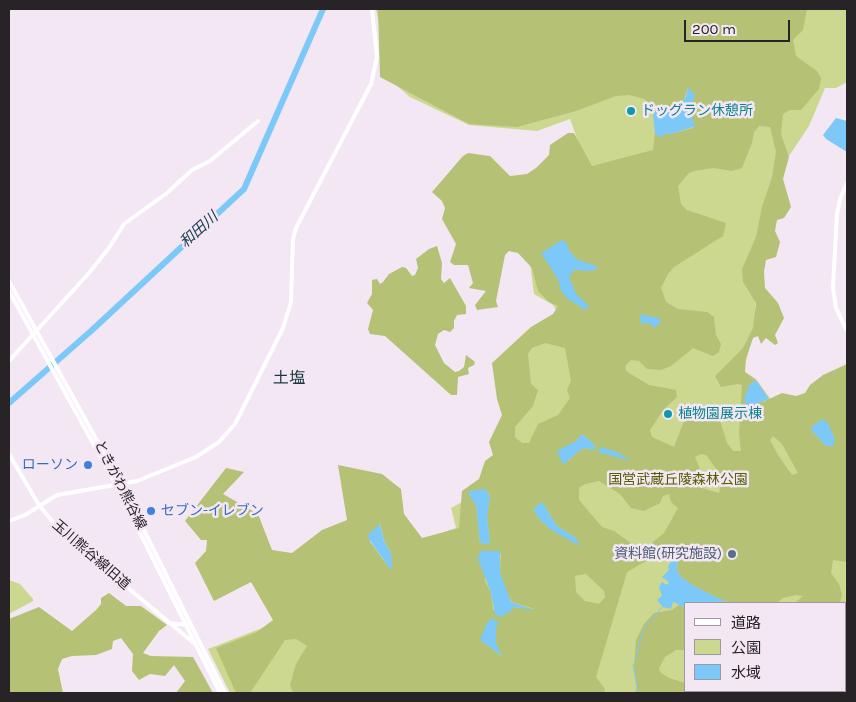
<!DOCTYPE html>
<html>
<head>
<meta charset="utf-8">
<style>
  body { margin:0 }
  #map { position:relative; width:856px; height:702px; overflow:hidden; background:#f3e7f4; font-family:Karla,"Noto Sans JP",sans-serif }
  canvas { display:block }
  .frame { position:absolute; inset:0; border:10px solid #272327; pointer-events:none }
  .legend { position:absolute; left:684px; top:602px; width:162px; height:90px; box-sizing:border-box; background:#f3e7f4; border:1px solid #a199a2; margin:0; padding:6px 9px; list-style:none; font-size:15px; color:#272327 }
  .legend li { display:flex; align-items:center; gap:10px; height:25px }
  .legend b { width:25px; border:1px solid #a199a2 }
  .scale { position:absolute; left:684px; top:20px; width:106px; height:22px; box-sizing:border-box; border:2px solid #272327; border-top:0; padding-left:6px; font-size:15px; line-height:18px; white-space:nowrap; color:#272327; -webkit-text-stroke:4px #f3e7f4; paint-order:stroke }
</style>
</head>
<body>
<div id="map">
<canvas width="856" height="702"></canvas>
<div class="frame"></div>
<ul class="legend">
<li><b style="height:6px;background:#fff"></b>道路</li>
<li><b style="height:14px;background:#ccd890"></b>公園</li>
<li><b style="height:14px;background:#7cc8f8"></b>水域</li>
</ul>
<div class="scale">200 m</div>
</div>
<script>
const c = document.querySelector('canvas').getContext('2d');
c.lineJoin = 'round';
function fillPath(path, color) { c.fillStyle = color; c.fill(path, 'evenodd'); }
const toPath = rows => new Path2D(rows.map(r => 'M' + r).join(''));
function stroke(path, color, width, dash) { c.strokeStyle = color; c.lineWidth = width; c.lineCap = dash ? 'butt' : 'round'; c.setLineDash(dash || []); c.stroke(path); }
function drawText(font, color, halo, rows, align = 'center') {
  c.font = font + ' Karla,"Noto Sans JP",sans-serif'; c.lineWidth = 5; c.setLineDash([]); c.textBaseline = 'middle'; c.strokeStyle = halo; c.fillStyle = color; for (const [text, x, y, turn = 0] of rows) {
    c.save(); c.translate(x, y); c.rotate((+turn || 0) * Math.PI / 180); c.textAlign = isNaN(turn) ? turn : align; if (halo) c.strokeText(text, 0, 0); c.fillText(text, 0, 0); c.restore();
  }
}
fillPath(toPath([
  [376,9,847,9,847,82,836,88,825,88,809,126,781,168,757,272,754,333,743,371,756,379,770,398,847,418,847,693,230,693,208,649,275,623,420,541,456,528,451,508,462,502,470,485,530,460,504,421,497,370,558,313,553,305,534,294,528,246,512,182,582,152,570,119,537,131,469,125,410,97,382,73,381,33],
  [685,603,845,603,845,691,685,691],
  [9,580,20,584,33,599,33,601,9,614]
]), '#ccd890');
fillPath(toPath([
  [378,9,807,9,803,30,793,40,796,56,817,71,821,78,819,89,801,110,790,110,783,114,781,134,789,157,783,179,791,207,784,218,777,220,775,231,780,242,776,257,766,260,764,272,765,288,778,303,784,318,775,335,778,343,775,345,766,338,761,344,758,336,753,338,746,358,745,372,756,380,749,385,749,393,763,402,782,393,796,396,805,393,810,385,823,375,847,364,847,562,833,560,831,573,839,584,842,594,840,603,795,603,803,596,796,595,783,598,777,603,728,603,694,586,681,577,677,570,678,559,673,559,671,554,653,557,627,572,596,677,605,689,604,693,293,693,290,685,296,664,307,646,296,639,285,640,250,693,236,693,216,648,257,632,273,620,251,582,214,601,195,563,206,551,207,540,201,540,185,521,226,468,244,472,223,494,258,514,272,550,292,553,322,530,347,520,338,465,382,474,401,489,404,514,422,538,459,528,462,491,479,479,485,461,493,455,489,442,502,415,497,399,492,363,531,327,553,314,558,306,549,302,538,291,532,268,518,253,509,251,505,255,496,301,498,307,477,310,475,305,486,291,469,288,473,283,468,265,454,265,450,262,456,244,442,219,445,208,442,201,432,192,463,156,468,153,490,156,510,176,527,174,536,168,549,155,550,145,568,133,574,133,592,166,653,150,655,133,657,135,664,133,671,134,693,128,688,87,684,100,679,105,669,109,651,105,645,99,629,95,616,96,576,111,517,127,469,124,380,77],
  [759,126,770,127,776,152,772,177,762,207,756,237,742,269,743,282,756,303,753,328,743,348,715,376,721,387,737,384,742,385,739,433,741,451,733,451,727,443,717,411,699,409,686,416,674,447,652,437,650,430,664,409,677,397,676,390,649,385,626,371,625,366,631,360,639,361,647,369,661,370,671,366,693,348,713,356,719,352,721,344,716,335,714,317,707,312,678,309,666,302,661,288,668,274,674,267,723,236,726,223,687,210,681,204,678,186,689,173,694,171,713,168,732,171,742,168,752,143,754,132],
  [545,343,565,348,571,381,567,390,570,398,558,415,538,424,529,443,522,443,515,437,515,427,533,406,538,390,531,384,528,354,532,348],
  [812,431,832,432,835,439,826,446],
  [582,434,595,445,594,450,583,448,576,452,569,461,560,450,576,441],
  [773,436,782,444,798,473,792,475,778,455,770,440],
  [701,454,706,455,715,467,721,484,719,493,698,487,698,482,704,479,695,457],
  [599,481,620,494,631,508,644,511,660,503,663,496,669,494,671,502,678,508,664,533,642,551,637,551,635,546,614,531,602,527,579,500,579,488,585,484],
  [469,491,488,492,490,496,487,517,490,544,480,543,476,505],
  [542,502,557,526,576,538,578,545,566,536,553,531,540,520,533,509],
  [380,524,384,541,391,553,390,569,370,541],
  [501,553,500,572,504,587,512,602,535,609,512,607,511,611,506,613,493,610,491,593,485,581,485,577],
  [586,574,604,591,605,597,599,604,585,601,576,592,575,576],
  [490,619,496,627,496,643,501,656,481,639],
  [437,246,442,263,441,279,444,283,450,278,466,306,466,314,457,315,454,321,454,328,450,332,444,330,438,334,435,345,444,363,455,372,459,371,464,367,466,355,475,362,474,365,468,368,469,374,458,377,457,395,451,395,385,336,370,334,368,329,373,310,367,303,372,294,372,280,377,279,380,284,383,282,389,274,402,267,406,268,412,276,415,275,418,268,416,259,429,249],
  [109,593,126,606,141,606,167,625,159,631,143,653,151,656,193,657,213,693,176,693,185,681,174,665,165,676,150,674,139,680,132,671,133,654,121,638,113,641,112,649,96,655,72,656,62,659,58,669,63,693,9,693,9,619,39,607,72,631,96,610,101,604,101,598],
  [679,605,685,608,685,650,676,650,665,657,659,668,660,672,669,678,685,683,685,691,689,691,689,693,635,693,637,687,634,667,636,640,644,624,654,613,672,610],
  [707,691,795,691,795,693,710,693]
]), '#b5c174');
fillPath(toPath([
  [688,87,695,95,691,107,693,122,696,126,671,134,664,133,663,138,657,135,655,133,653,115,658,107,669,109,679,105,686,97],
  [836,118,847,121,847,152,826,139,823,135],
  [562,240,566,242,570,252,578,260,597,266,597,269,592,271,574,270,569,277,576,294,589,306,585,310,567,298,560,289,559,281,541,253],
  [640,314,659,318,661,321,655,328,649,323,641,324],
  [756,380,769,399,748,407,744,400,749,385],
  [823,419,828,423,835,439,833,446,826,446,812,431,811,427],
  [582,434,595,445,594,450,583,448,563,465,557,451,576,441],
  [600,447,617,452,631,461,598,452],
  [485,489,490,496,487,517,490,544,480,543,476,505,469,495,469,491],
  [542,502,557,526,576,538,580,546,553,531,540,520,533,509],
  [380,524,384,541,391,553,392,569,390,569,367,536],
  [480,551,500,551,500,572,511,602,535,610,513,607,511,611,501,617,495,614,491,593,478,559],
  [678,558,677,570,681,577,694,586,728,603,685,603,685,608,673,602,671,609,663,607,657,600,662,596,659,587,662,582,667,585,669,582,662,577,669,570,668,566,673,559],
  [492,618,499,623,496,627,496,643,502,656,480,640,487,623]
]), '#7cc8f8');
stroke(toPath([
  [635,661,643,630,662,607],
  [633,664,638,693]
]), '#7cc8f8', 1);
stroke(toPath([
  [9,403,91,331,244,189,323,9]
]), '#7cc8f8', 6);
stroke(toPath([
  [847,183,840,199,837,214,833,288,836,308,847,331],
  [9,281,121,484,225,693],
  [9,291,116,485,220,693],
  [9,361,89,273,109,248,124,224,167,193,192,170,210,161,258,121],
  [9,454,39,505,61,532,195,644],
  [9,521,25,515,57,495,137,481,196,457,219,442,235,424,283,328,291,302,293,239,296,228,371,84,377,57,372,9],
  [169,623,187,625]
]), '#fff', 4);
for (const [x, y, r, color] of [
  [631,111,5,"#0f9aa8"],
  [668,414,5,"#0f9aa8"],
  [88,465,5,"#3f7fe0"],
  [151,511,5,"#3f7fe0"],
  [732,554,5,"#5c6f8a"]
]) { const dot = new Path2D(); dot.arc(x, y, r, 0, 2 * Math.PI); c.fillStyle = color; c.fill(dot); stroke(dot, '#f3e7f4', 2); }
drawText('14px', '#0d838f', '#f3e7f4', [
  ["ドッグラン休憩所",641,111],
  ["植物園展示棟",678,414]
], 'left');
drawText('14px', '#366cbe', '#f3e7f4', [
  ["ローソン",78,465],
  ["セブン-イレブン",161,511,"left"]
], 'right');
drawText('14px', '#545d00', '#f3e7f4', [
  ["国営武蔵丘陵森林公園",678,480]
]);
drawText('14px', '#272327', '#f3e7f4', [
  ["ときがわ熊谷線",120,485,63],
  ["玉川熊谷線旧道",91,555,41]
]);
drawText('14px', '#4e5e75', '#f3e7f4', [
  ["資料館(研究施設)",722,554]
], 'right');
drawText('italic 15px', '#17394d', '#f3e7f4', [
  ["和田川",199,230,-42]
]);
drawText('16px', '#183740', '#f3e7f4', [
  ["土塩",289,378]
]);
</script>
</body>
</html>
